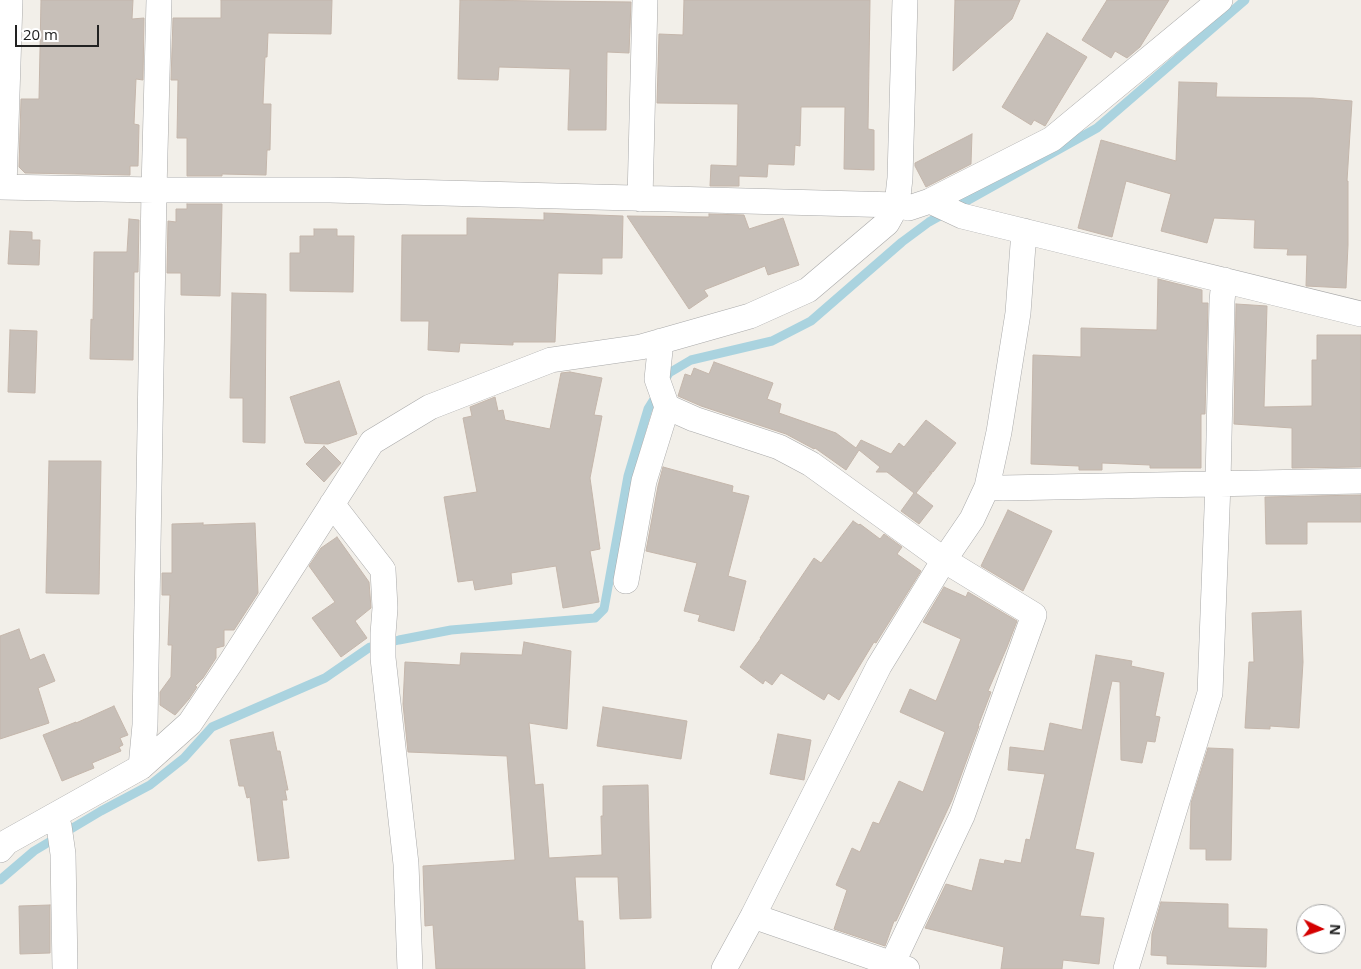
<!DOCTYPE html>
<html>
<head>
<meta charset="utf-8">
<style>
  body { margin:0 }
  #map { position:relative; width:1361px; height:969px; overflow:hidden; background:#f2efe9; font-family:"Open Sans",sans-serif }
  canvas { display:block }
  .north { position:absolute; left:1296px; top:904px; width:50px; height:50px; box-sizing:border-box; background:#fff; border:1px solid #a7a7a7; border-radius:50%; rotate:93deg; font-size:14px; font-weight:700; line-height:20px; text-align:center; color:#222 }
  .north::after { content:''; display:block; margin:auto; width:18px; height:22px; background:#d40000; clip-path:polygon(50% 0,100% 100%,50% 72%,0 100%) }
  .scale { position:absolute; left:15px; top:25px; width:84px; height:22px; box-sizing:border-box; border:2px solid #222; border-top:0; padding-left:6px; font-size:15px; line-height:18px; white-space:nowrap; color:#222; -webkit-text-stroke:4px #fff; paint-order:stroke }
</style>
</head>
<body>
<div id="map">
<canvas width="1361" height="969"></canvas>
<div class="north">N</div>
<div class="scale">20 m</div>
</div>
<script>
const c = document.querySelector('canvas').getContext('2d');
c.lineJoin = 'round';
const toPath = rows => new Path2D(rows.map(r => 'M' + r).join(''));
function stroke(path, color, width, dash) { c.strokeStyle = color; c.lineWidth = width; c.lineCap = dash ? 'butt' : 'round'; c.setLineDash(dash || []); c.stroke(path); }
function fillPath(path, color) { c.fillStyle = color; c.fill(path, 'evenodd'); }
stroke(toPath([
  [664,381,669,373,691,360,772,341,811,321,902,242,929,222,1097,128,1245,0],
  [0,880,34,851,101,811,150,785,184,758,212,727,325,678,370,647,399,640,451,630,595,618,604,609,628,476,648,409,658,393]
]), '#aad3df', 9);
const building = toPath([
  [41,0,133,0,132,19,144,18,143,80,136,79,134,124,139,125,138,166,130,166,130,175,25,173,19,167,21,99,39,99,41,0],
  [221,0,332,0,331,34,268,33,267,57,265,57,263,104,271,104,270,150,267,150,266,175,222,174,222,176,187,176,187,138,177,138,178,80,171,80,173,18,221,18,221,0],
  [460,0,631,2,629,53,607,52,606,130,568,130,570,69,499,67,498,80,458,79,460,0],
  [684,0,870,0,868,129,874,130,874,170,844,169,845,107,801,107,800,146,795,145,794,165,768,164,767,177,739,176,739,186,710,186,711,165,737,166,738,104,657,103,659,34,683,35,684,0],
  [955,0,1020,0,1012,19,953,71,955,0],
  [1107,0,1169,0,1140,47,1127,58,1115,51,1111,58,1082,40,1107,0],
  [1047,33,1087,57,1045,126,1034,120,1031,125,1002,107,1047,33],
  [1179,82,1217,83,1216,97,1313,98,1352,101,1347,181,1348,181,1348,245,1346,288,1306,286,1307,255,1287,255,1288,249,1254,248,1255,220,1214,218,1207,243,1161,231,1171,194,1126,181,1112,237,1078,228,1101,140,1176,161,1179,82],
  [972,134,971,164,926,187,915,166,915,163,972,134],
  [187,204,222,204,220,296,181,295,181,273,167,273,168,221,176,222,176,209,187,209,187,204],
  [544,213,623,216,622,258,602,258,602,274,558,273,555,342,513,342,513,345,460,343,459,352,428,350,429,321,401,321,402,235,467,235,467,218,544,220,544,213],
  [709,214,744,215,749,229,783,218,799,265,768,275,765,266,704,290,708,296,689,309,627,216,709,217,709,214],
  [129,219,139,220,138,272,134,272,133,360,90,359,91,319,93,320,94,252,127,252,129,219],
  [314,229,337,229,337,236,354,236,353,292,290,291,290,253,300,253,300,236,314,236,314,229],
  [10,231,32,232,32,240,40,240,39,265,8,264,10,231],
  [1158,279,1202,290,1202,303,1208,303,1205,414,1201,414,1201,468,1150,468,1150,465,1102,463,1102,470,1079,470,1079,466,1031,464,1033,355,1081,357,1081,328,1157,330,1158,279],
  [232,293,266,294,265,443,243,442,243,398,230,398,232,293],
  [1236,304,1267,306,1264,407,1312,406,1312,360,1317,360,1317,335,1361,335,1361,467,1292,468,1292,428,1234,424,1236,304],
  [10,330,37,331,35,393,8,392,10,330],
  [714,362,773,383,767,399,781,404,779,413,836,433,856,448,861,440,891,454,899,443,904,447,926,420,956,443,933,472,929,472,932,473,916,493,933,506,919,524,901,511,914,493,887,472,876,472,880,467,859,450,846,470,815,448,814,449,786,434,701,406,678,396,685,374,691,376,694,368,709,374,714,362],
  [570,372,602,378,594,415,602,416,590,478,600,549,590,551,599,602,563,608,556,566,511,573,512,584,475,590,473,580,458,582,444,497,477,492,463,418,472,416,470,407,495,397,498,411,503,410,505,420,550,429,561,373,570,372],
  [339,381,357,434,328,444,305,443,290,397,339,381],
  [324,446,341,463,324,482,306,464,324,446],
  [49,461,101,461,99,594,46,593,49,461],
  [663,467,733,486,732,492,749,496,728,576,746,581,734,631,698,621,700,615,684,611,697,563,646,551,658,486,663,467],
  [1361,495,1361,522,1307,522,1307,544,1266,544,1265,497,1361,495],
  [1008,510,1052,531,1023,591,981,566,1008,510],
  [853,521,859,525,860,524,880,539,884,534,902,547,897,554,921,571,876,643,874,642,839,700,828,693,824,700,781,673,772,685,765,680,763,684,740,667,761,638,760,638,814,558,821,563,853,521],
  [203,523,203,525,255,523,258,593,234,630,224,630,224,646,216,648,216,658,203,678,195,686,197,687,189,699,175,715,160,705,160,692,171,677,172,645,168,645,170,595,162,595,162,573,172,573,172,524,203,523],
  [337,537,369,582,371,608,355,621,367,638,341,657,312,618,335,602,309,566,321,548,337,537],
  [944,587,966,597,968,592,1017,621,1007,647,988,691,991,692,978,726,979,726,952,800,896,921,894,921,885,946,834,929,847,890,836,885,852,848,860,852,873,822,879,824,899,781,923,792,945,732,900,712,910,689,936,701,961,639,923,622,944,587],
  [1301,611,1303,662,1299,728,1270,726,1270,729,1245,728,1249,662,1254,662,1252,613,1301,611],
  [19,629,30,660,44,654,55,681,38,688,49,723,0,739,0,636,19,629],
  [524,642,571,651,567,729,529,723,535,785,543,784,549,858,602,855,601,816,603,816,603,786,648,785,651,918,620,919,618,877,575,877,578,921,583,921,585,969,436,969,433,925,425,926,423,866,515,860,507,756,408,752,403,704,405,662,460,665,461,653,522,655,524,642],
  [1096,655,1132,661,1131,666,1164,673,1155,716,1160,717,1155,742,1147,741,1142,763,1121,760,1120,682,1112,681,1075,849,1094,853,1080,916,1104,918,1099,964,1063,960,1062,969,1001,969,1004,947,925,928,946,884,972,891,980,859,1004,864,1005,860,1021,863,1026,839,1030,840,1045,774,1008,770,1010,747,1044,751,1050,723,1082,730,1096,655],
  [114,706,128,735,120,738,123,745,119,747,121,751,92,763,94,768,62,781,43,735,76,722,76,723,114,706],
  [603,707,687,721,681,759,597,746,603,707],
  [273,732,277,751,280,751,288,790,285,790,287,800,282,800,289,858,258,861,250,797,247,798,244,786,239,786,230,740,273,732],
  [778,734,811,740,804,780,770,774,778,734],
  [1208,748,1233,749,1231,860,1206,860,1206,849,1190,849,1191,803,1208,748],
  [1161,902,1228,904,1228,928,1267,929,1266,967,1167,964,1167,956,1151,955,1152,934,1161,902],
  [50,905,50,953,20,954,19,906,50,905]
]);
fillPath(building, '#c7bfb8');
stroke(building, '#c4b6ab', 1);
const minor = toPath([
  [0,187,154,190,330,190,897,205,909,208,930,201,1052,139,1220,0],
  [4,187,10,0],
  [640,199,645,0],
  [930,201,962,216,1361,314],
  [667,407,694,419,779,447,811,464,944,560,1034,615,962,816,892,964],
  [987,487,1003,488,1361,481],
  [332,504,383,570,385,608,383,634,383,658,406,864,410,969],
  [626,581,644,481,667,407,657,379,661,341],
  [141,767,145,725,154,190,159,0],
  [53,817,59,826,63,854,65,969],
  [0,850,7,842,141,767,190,723,231,662,372,442,430,407,551,360,641,347,750,316,808,290,887,223,897,205,900,178,905,0],
  [753,916,907,969],
  [724,969,753,916,879,666,944,560,972,519,987,487,999,432,1018,313,1024,231],
  [1126,969,1210,693,1218,483,1222,301,1224,280]
]);
stroke(minor, '#a9a9a9', 26);
stroke(minor, '#fff', 25);
</script>
</body>
</html>
